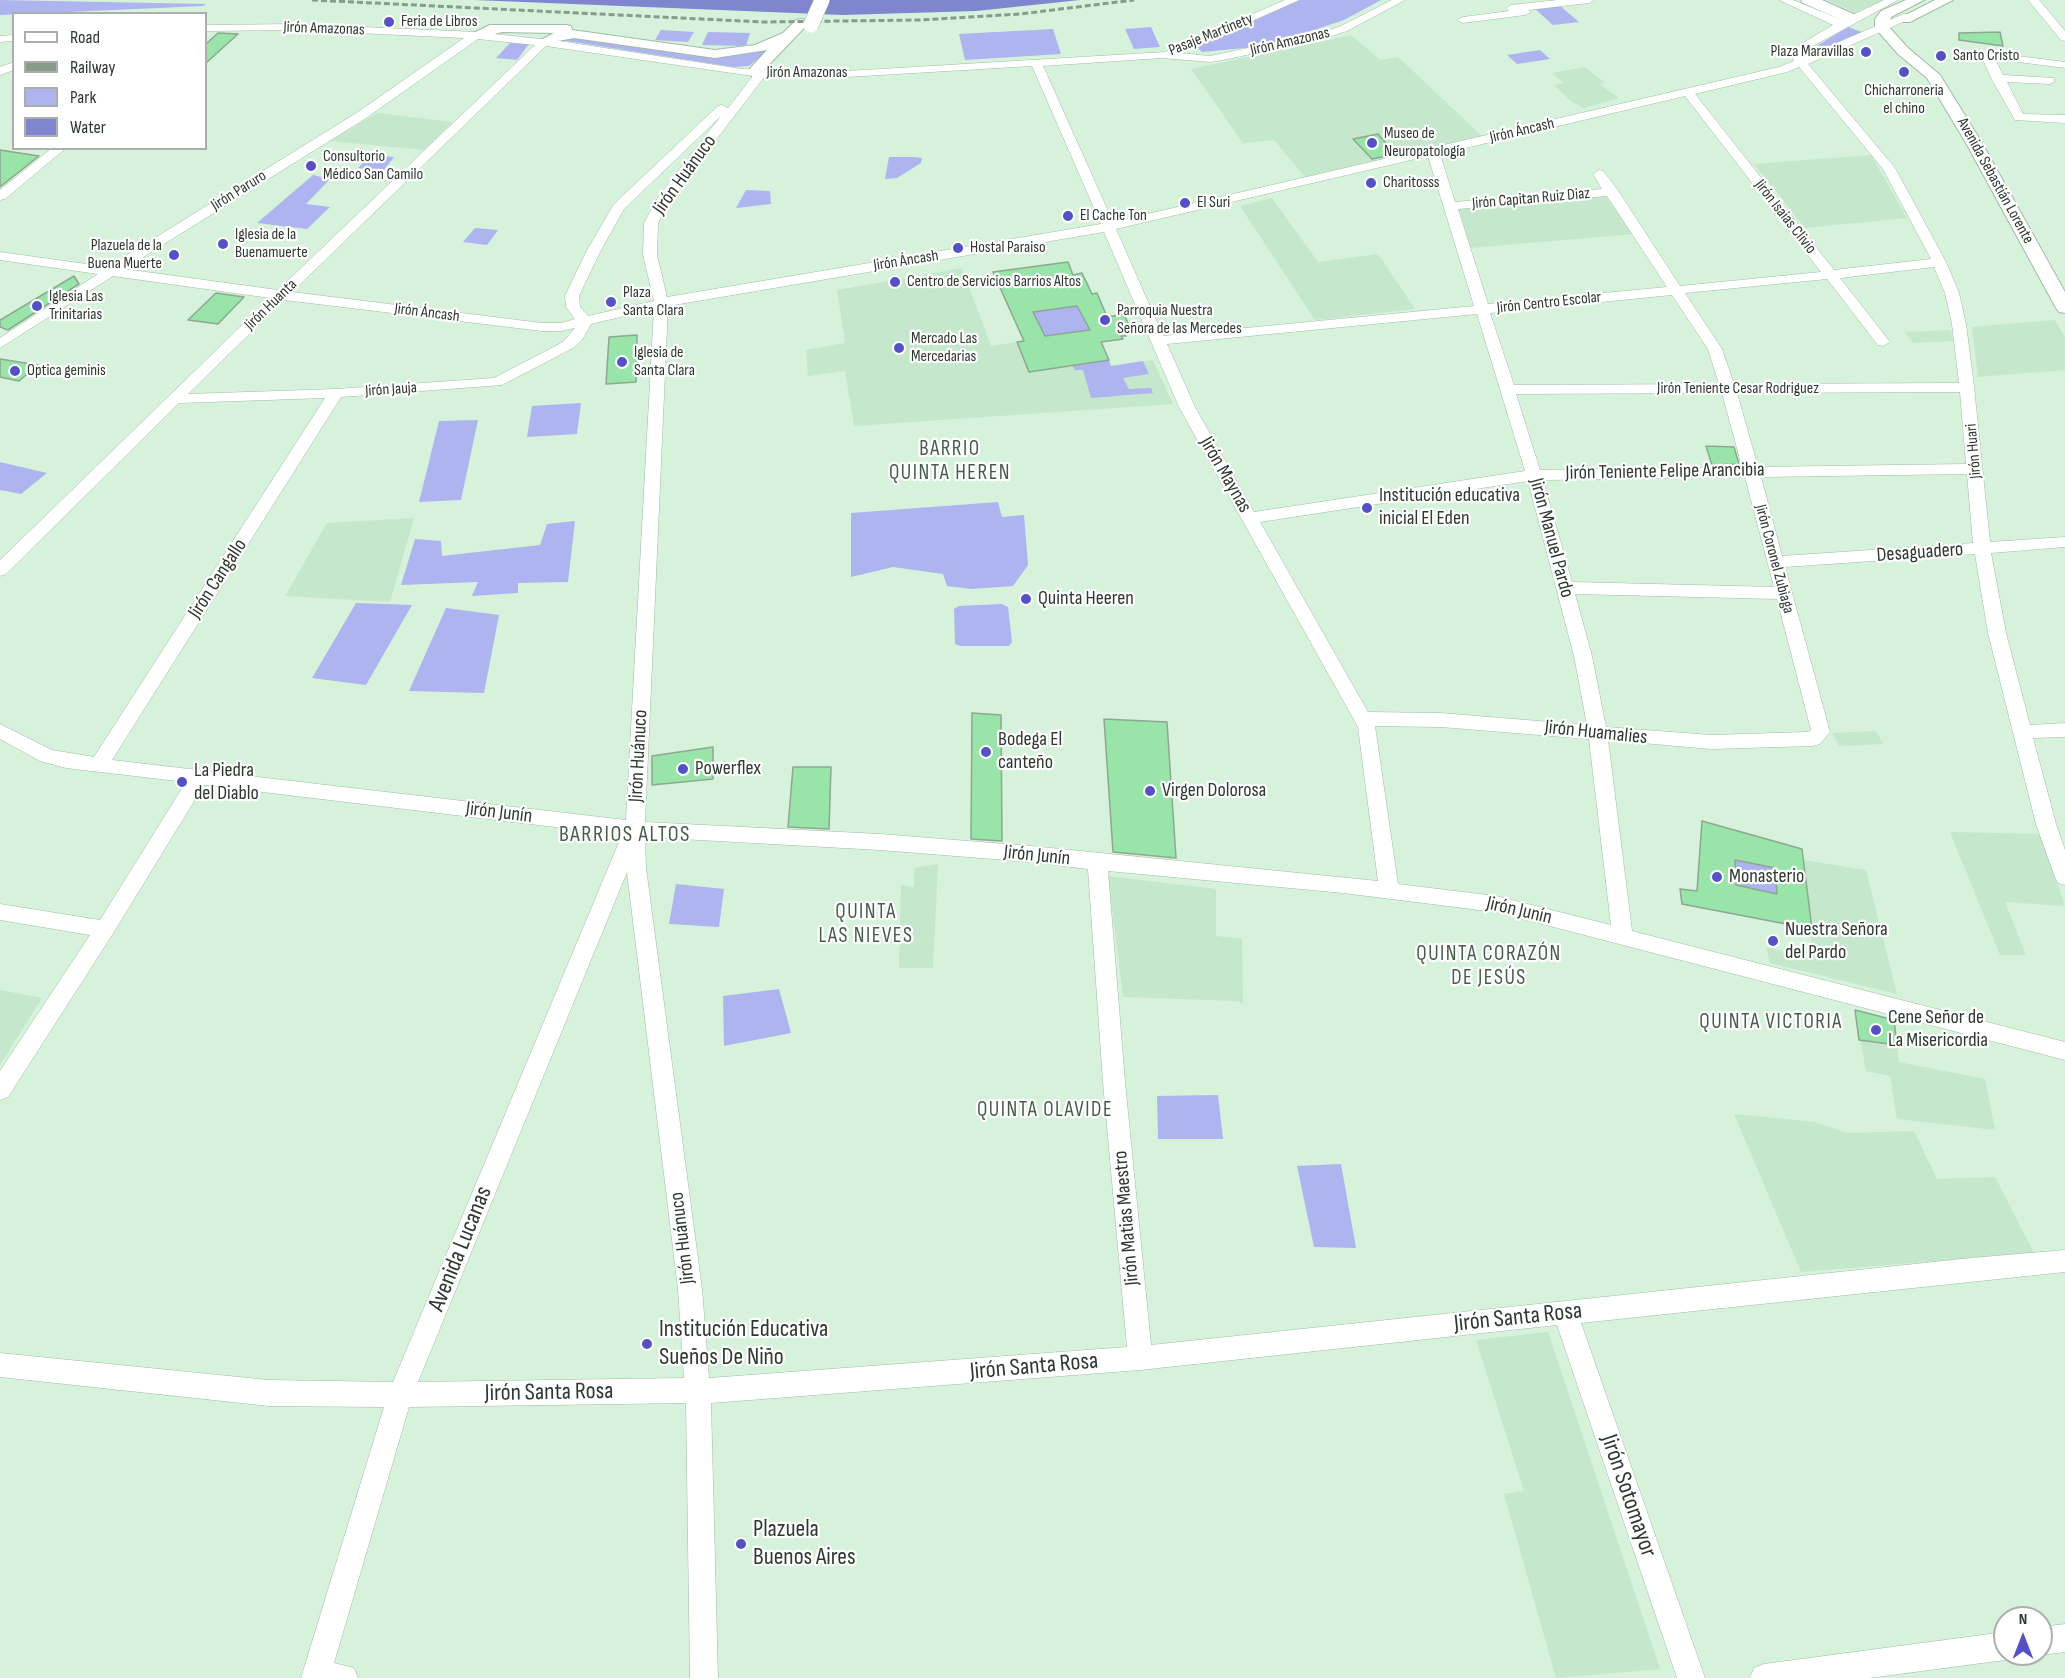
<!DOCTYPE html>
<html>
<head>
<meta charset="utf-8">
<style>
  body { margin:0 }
  #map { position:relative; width:2065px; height:1678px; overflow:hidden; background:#d6f2db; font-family:"Sofia Sans Condensed",sans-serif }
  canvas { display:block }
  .legend { position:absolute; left:12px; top:12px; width:195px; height:138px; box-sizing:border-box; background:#fff; border:2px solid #abafac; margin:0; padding:8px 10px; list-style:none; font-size:18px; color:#2d382f }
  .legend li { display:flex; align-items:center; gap:12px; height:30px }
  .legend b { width:30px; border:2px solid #abafac }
  .north { position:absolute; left:1993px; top:1606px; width:60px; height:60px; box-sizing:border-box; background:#fff; border:2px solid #abafac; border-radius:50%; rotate:0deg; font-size:16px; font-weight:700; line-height:24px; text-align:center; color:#2d382f }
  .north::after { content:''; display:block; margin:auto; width:21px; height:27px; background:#5451c8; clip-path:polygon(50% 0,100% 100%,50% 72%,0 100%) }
</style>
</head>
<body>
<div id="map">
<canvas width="2065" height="1678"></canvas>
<ul class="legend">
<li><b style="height:8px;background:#fff"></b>Road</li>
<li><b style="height:8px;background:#879b8a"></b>Railway</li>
<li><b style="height:16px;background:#aeb4ef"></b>Park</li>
<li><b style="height:16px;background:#7f85cf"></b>Water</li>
</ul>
<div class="north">N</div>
</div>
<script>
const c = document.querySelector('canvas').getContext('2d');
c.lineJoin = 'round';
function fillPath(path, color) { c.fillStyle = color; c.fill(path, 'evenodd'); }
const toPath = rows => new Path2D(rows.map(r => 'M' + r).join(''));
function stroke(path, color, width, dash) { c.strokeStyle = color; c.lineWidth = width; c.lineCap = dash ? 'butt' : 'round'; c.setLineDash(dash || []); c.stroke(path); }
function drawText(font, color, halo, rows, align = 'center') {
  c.font = font + ' "Sofia Sans Condensed",sans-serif'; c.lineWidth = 4.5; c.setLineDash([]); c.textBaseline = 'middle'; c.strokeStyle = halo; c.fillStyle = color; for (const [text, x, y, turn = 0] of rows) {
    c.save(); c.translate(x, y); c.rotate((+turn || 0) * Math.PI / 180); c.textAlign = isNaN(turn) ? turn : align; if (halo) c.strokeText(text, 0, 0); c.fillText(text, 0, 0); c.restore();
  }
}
fillPath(toPath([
  [1827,0,1884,0,1855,13],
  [1351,35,1380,60,1398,57,1482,136,1305,177,1274,140,1243,143,1191,69],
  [1585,67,1604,82,1599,84,1619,98,1584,108,1572,102,1554,85,1564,83,1552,73],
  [377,113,453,122,424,150,330,141],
  [1871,155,1907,218,1805,228,1754,164],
  [1604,194,1634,234,1471,248,1458,207],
  [1272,198,1318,262,1378,254,1415,309,1315,320,1240,206],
  [962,268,991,346,1017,342,1029,372,1109,360,1111,366,1153,360,1173,404,854,426,845,371,808,376,807,364,806,350,845,343,837,290],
  [2055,320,2065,338,2065,370,1978,377,1972,327],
  [1951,330,1953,341,1913,343,1905,332],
  [414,518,390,602,285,596,327,523],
  [1876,731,1883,744,1839,746,1832,733],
  [1950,832,2041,834,2065,906,2005,902,2026,955,2000,955],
  [1803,860,1866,870,1897,994,1770,963,1766,947,1813,958],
  [938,864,933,968,899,968,901,885,914,887,914,868],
  [1108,876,1216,889,1216,936,1242,939,1243,1004,1238,1001,1123,997],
  [0,990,42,998,0,1065],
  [1855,1010,1894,1020,1899,1062,1985,1079,1995,1130,1897,1119,1890,1076,1866,1071],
  [1734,1114,1815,1122,1848,1133,1914,1131,1937,1179,1995,1177,2034,1253,1801,1272],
  [1548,1332,1660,1669,1556,1678,1504,1494,1524,1491,1476,1340]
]), '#c5e7cb');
fillPath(toPath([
  [0,0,206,4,203,6,0,15],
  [1300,0,1381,0,1344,20,1266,46,1202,52,1196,46],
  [1559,5,1579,22,1553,25,1534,8],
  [1151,27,1160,47,1134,49,1125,29],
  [1848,27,1862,32,1809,56,1805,53],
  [1053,29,1061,54,965,60,959,34],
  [661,30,694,32,688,42,655,40],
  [708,32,750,33,746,46,702,45],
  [563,36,726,56,764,49,767,51,749,66,733,67,554,39],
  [510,43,529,44,517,60,496,58],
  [1540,50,1550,59,1517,64,1507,55],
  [371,155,394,157,383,171,358,168],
  [889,157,913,157,922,158,921,163,897,178,885,179],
  [313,175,330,179,306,204,330,207,307,229,257,223],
  [746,190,770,191,771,204,736,208],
  [475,228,498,230,487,245,463,242],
  [1077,306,1090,330,1045,336,1033,312],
  [1109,360,1111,366,1143,361,1149,374,1123,378,1129,389,1151,388,1153,393,1091,398,1083,370,1075,370,1072,365],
  [581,403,577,434,527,437,532,406],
  [478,420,461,500,419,502,439,421],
  [0,462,47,473,21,494,0,490],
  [998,502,1002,517,1024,515,1028,565,1013,586,971,589,947,586,943,574,893,567,851,577,851,513],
  [575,521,568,582,518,583,518,593,472,596,478,582,401,585,415,539,441,541,442,556,540,545,547,524],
  [356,603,412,605,366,685,312,678],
  [1002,604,1008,607,1012,642,1009,646,961,646,955,644,954,609,959,606],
  [446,608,499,615,484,693,409,691],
  [1735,860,1775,868,1777,894,1736,885],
  [676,884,724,889,719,927,669,924],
  [779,989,791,1033,724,1046,723,996],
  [1218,1095,1223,1139,1158,1139,1157,1096],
  [1341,1164,1356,1248,1314,1247,1297,1166]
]), '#aeb4ef');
fillPath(toPath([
  [474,0,1080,0,976,11,843,15]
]), '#7f85cf');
const building = toPath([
  [2000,32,2003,46,1959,40,1959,33,2000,32],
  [218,33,238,34,206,63,206,44,218,33],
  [1378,134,1396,154,1372,159,1353,139,1378,134],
  [0,150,39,156,0,187,0,150],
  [1068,262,1073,275,1082,273,1092,294,1097,293,1107,317,1124,314,1132,332,1125,333,1126,336,1121,336,1123,339,1101,342,1109,360,1029,372,1017,342,1024,341,993,272,1068,262],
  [1077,306,1090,330,1045,336,1033,312,1077,306],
  [74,276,79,284,8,330,0,327,0,320,74,276],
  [216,293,244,297,218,324,188,320,216,293],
  [637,335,636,382,606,384,609,337,637,335],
  [0,359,38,365,19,381,0,377,0,359],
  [1706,446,1734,447,1739,464,1712,465,1706,446],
  [972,713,1001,715,1002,841,971,839,972,713],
  [1104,719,1167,722,1176,858,1113,852,1104,719],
  [713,747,713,779,652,785,652,756,713,747],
  [793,767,831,767,829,829,788,827,793,767],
  [1702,821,1802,849,1812,929,1682,904,1680,889,1697,891,1702,821],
  [1735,860,1775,868,1777,894,1736,885,1735,860],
  [1855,1010,1894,1020,1897,1045,1859,1040,1855,1010]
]);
fillPath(building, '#99e4a9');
stroke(building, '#8da791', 1.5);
const minor = toPath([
  [1285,0,1299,0,1180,53,1210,56,1319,33,1339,27,1392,0,1405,0,1347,31,1326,38,1223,60,1210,62,1162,58,1043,66,1113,222,1779,67,1794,61,1791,54,1801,44,1833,25,1779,0,1793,0,1842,20,1884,0,1898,0,1809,48,1803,55,1804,57,1904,14,1912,14,1912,18,1808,64,1895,168,1946,262,1959,293,1966,324,1974,387,1990,542,2065,537,2065,547,1991,553,2006,633,2030,725,2065,723,2065,737,2033,738,2056,824,2065,850,2065,885,2058,883,2055,877,2036,824,1988,633,1975,554,1785,567,1830,732,1820,744,1813,746,1711,749,1608,740,1632,931,2065,1042,2065,1060,1496,912,1343,893,1108,871,1125,1082,1151,1345,1971,1258,2065,1250,2065,1272,1581,1323,1705,1678,1677,1678,1557,1325,1140,1370,711,1403,718,1678,690,1678,686,1403,409,1407,334,1663,354,1668,358,1678,301,1678,384,1407,269,1406,0,1377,0,1353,269,1380,393,1382,622,835,204,785,112,935,8,1097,0,1100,0,1071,90,935,0,920,0,904,100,920,186,782,66,768,40,761,0,739,0,724,52,750,94,757,325,398,179,403,6,574,0,576,0,560,270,298,113,276,0,348,0,338,98,274,0,260,0,252,108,267,358,112,464,38,295,30,206,31,206,25,295,24,476,32,559,41,742,69,847,71,1165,52,1285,0],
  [478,39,535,45,278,290,124,269,366,118,478,39],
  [546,46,753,76,728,108,722,105,718,106,614,204,586,252,565,296,566,307,575,319,561,323,542,323,292,292,546,46],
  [1032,66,1101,224,667,297,657,255,658,223,669,201,765,76,847,77,1032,66],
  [1799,67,1883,169,1931,259,1834,270,1695,94,1787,72,1799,67],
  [1685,96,1821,272,1680,286,1617,189,1603,171,1599,170,1593,174,1602,189,1455,202,1440,154,1685,96],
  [721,116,658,197,644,223,643,255,654,301,588,316,580,307,579,296,600,252,624,209,721,116],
  [1428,156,1474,306,1163,336,1116,229,1428,156],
  [1607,196,1667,287,1488,304,1458,209,1607,196],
  [1104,232,1179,407,1358,727,1378,881,1031,846,880,834,645,822,668,306,1104,232],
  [1934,267,1945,293,1952,324,1959,383,1734,384,1722,349,1685,293,1827,279,1878,345,1883,346,1890,342,1840,278,1934,267],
  [1672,295,1708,349,1719,384,1514,385,1490,313,1672,295],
  [284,300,542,331,561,331,575,328,563,342,494,378,336,389,188,394,284,300],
  [654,309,626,820,112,760,341,397,502,385,573,348,582,340,591,324,654,309],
  [1477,314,1525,471,1254,512,1195,407,1167,344,1477,314],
  [1960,392,1966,464,1758,467,1737,393,1960,392],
  [1722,393,1742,467,1540,470,1516,394,1722,393],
  [1967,474,1973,543,1782,556,1761,477,1967,474],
  [1745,477,1774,587,1572,582,1543,480,1745,477],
  [1528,481,1574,656,1587,725,1441,713,1368,712,1260,522,1528,481],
  [1575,594,1777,599,1811,730,1809,732,1711,735,1606,727,1592,656,1575,594],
  [1375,726,1441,727,1589,739,1611,925,1496,896,1398,884,1375,726],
  [645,837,880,850,1031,862,1088,869,1103,1082,1127,1347,709,1378,702,1289,646,868,645,837],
  [627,872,678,1289,684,1378,418,1382,627,872],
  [1557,0,1594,0,1589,3,1528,10,1531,12,1525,15,1463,23,1457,20,1463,17,1509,11,1506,8,1511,5,1557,0],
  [2028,0,2039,0,2065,31,2065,41,2061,40,2028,0],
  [14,35,14,41,0,42,0,36,14,35],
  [1987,52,2065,62,2065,68,1995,59,2003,75,2054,78,2054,82,2050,84,2007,82,2023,114,2065,115,2065,123,2015,120,1991,78,1981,55,1987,52],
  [14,62,14,70,0,75,0,67,14,62],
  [52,148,66,148,5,199,0,200,0,190,52,148],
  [2065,1624,2065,1652,2041,1655,2039,1654,2041,1654,2041,1627,2065,1624],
  [2005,1632,2005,1654,2016,1654,2005,1660,1869,1678,1750,1678,1754,1668,1764,1664,2005,1632]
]);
const major = toPath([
  [1906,0,1924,0,1891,17,1889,27,1908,48,1940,75,1982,143,2065,292,2065,313,2059,312,2056,308,1966,143,1927,78,1898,54,1875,28,1875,19,1881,11,1906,0],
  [1935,0,1953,0,1910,22,1900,22,1898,19,1935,0],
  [801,19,806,20,808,23,806,26,758,76,753,77,746,73,767,50,715,58,574,38,558,41,544,46,537,42,554,33,502,32,476,39,469,35,490,25,566,25,571,26,572,30,715,50,755,45,783,33,796,20,801,19]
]);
const highway = toPath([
  [1801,0,1822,0,1858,16,1860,19,1852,24,1846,22,1803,3,1801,0]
]);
stroke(minor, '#a0bba5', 1);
stroke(major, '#a0bba5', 2);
stroke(highway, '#a0bba5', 2);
fillPath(minor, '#fff');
fillPath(major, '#fff');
fillPath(highway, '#fff');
stroke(toPath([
  [312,0,763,22,920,20,1020,14,1134,0]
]), '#879b8a', 3, [6, 3]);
const majorBridge = toPath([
  [811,25,822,0]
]);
stroke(majorBridge, '#a0bba5', 16, []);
stroke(majorBridge, '#fff', 15);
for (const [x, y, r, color] of [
  [389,22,6,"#5451c8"],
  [1866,52,6,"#5451c8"],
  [1941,56,6,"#5451c8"],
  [1904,72,6,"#5451c8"],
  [1372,143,6,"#5451c8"],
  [311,166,6,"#5451c8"],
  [1371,183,6,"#5451c8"],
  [1185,203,6,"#5451c8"],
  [1068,216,6,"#5451c8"],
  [223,244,6,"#5451c8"],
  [958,248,6,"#5451c8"],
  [174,255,6,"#5451c8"],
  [895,282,6,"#5451c8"],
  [611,302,6,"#5451c8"],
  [37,306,6,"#5451c8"],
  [1105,320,6,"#5451c8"],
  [899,348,6,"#5451c8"],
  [622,362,6,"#5451c8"],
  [15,371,6,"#5451c8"],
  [1367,508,6,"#5451c8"],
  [1026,599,6,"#5451c8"],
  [986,752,6,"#5451c8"],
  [683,769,6,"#5451c8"],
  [182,782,6,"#5451c8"],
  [1150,791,6,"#5451c8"],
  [1717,877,6,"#5451c8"],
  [1773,941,6,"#5451c8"],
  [1876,1030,6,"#5451c8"],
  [647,1344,6,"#5451c8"],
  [741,1544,6,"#5451c8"]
]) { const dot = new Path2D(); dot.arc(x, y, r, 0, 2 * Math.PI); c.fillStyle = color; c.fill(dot); stroke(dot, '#fff', 2); }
drawText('16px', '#2d382f', '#fff', [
  ["Feria de Libros",401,22],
  ["Plaza Maravillas",1854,52,"right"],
  ["Santo Cristo",1953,56],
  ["Chicharroneria",1904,91,"center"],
  ["el chino",1904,109,"center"],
  ["Museo de",1384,134],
  ["Neuropatología",1384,152],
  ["Consultorio",323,157],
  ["Médico San Camilo",323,175],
  ["Charitosss",1383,183],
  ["El Suri",1197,203],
  ["El Cache Ton",1080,216],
  ["Iglesia de la",235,235],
  ["Buenamuerte",235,253],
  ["Plazuela de la",162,246,"right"],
  ["Buena Muerte",162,264,"right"],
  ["Hostal Paraiso",970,248],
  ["Centro de Servicios Barrios Altos",907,282],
  ["Plaza",623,293],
  ["Santa Clara",623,311],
  ["Iglesia Las",49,297],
  ["Trinitarias",49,315],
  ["Parroquia Nuestra",1117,311],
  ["Señora de las Mercedes",1117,329],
  ["Mercado Las",911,339],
  ["Mercedarias",911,357],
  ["Iglesia de",634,353],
  ["Santa Clara",634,371],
  ["Optica geminis",27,371]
], 'left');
drawText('16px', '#2d382f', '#fff', [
  ["Jirón Amazonas",324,29,2],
  ["Pasaje Martinety",1211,35,-22],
  ["Jirón Amazonas",1290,42,-13],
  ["Jirón Amazonas",807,73],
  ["Jirón Áncash",1522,131,-13],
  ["Avenida Sebastián Lorente",1995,181,61],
  ["Jirón Paruro",239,191,-32],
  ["Jirón Capitan Ruiz Diaz",1531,199,-5],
  ["Jirón Isaias Clivio",1785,217,52],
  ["Jirón Áncash",906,261,-9],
  ["Jirón Centro Escolar",1549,303,-6],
  ["Jirón Huanta",271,305,-44],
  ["Jirón Áncash",427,313,7],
  ["Jirón Teniente Cesar Rodriguez",1738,389],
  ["Jirón Jauja",391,390,-4],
  ["Jirón Huari",1974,451,-95],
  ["Jirón Coronel Zubiaga",1774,559,75]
]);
drawText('20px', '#2d382f', '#fff', [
  ["Jirón Huánuco",685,175,-54],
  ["Jirón Teniente Felipe Arancibia",1665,472,-1],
  ["Jirón Maynas",1225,475,60],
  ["Jirón Manuel Pardo",1551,538,75],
  ["Desaguadero",1920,553,-4],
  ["Jirón Cangallo",218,579,-57],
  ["Jirón Huamalies",1596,733,6],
  ["Jirón Huánuco",639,756,-87],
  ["Jirón Junín",499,813,7],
  ["Jirón Junín",1037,856,6],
  ["Jirón Junín",1519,911,13],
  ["Jirón Matias Maestro",1127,1218,-95],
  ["Jirón Huánuco",683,1238,-97]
]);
drawText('20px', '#2d382f', '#fff', [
  ["Institución educativa",1379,496],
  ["inicial El Eden",1379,519],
  ["Quinta Heeren",1038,599],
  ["Bodega El",998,740],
  ["canteño",998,763],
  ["Powerflex",695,769],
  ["La Piedra",194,771],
  ["del Diablo",194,794],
  ["Virgen Dolorosa",1162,791],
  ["Monasterio",1729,877],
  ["Nuestra Señora",1785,930],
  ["del Pardo",1785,953],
  ["Cene Señor de",1888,1018],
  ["La Misericordia",1888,1041]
], 'left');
c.letterSpacing = '1.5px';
drawText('21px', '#445c49', '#fff', [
  ["BARRIO",950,450],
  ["QUINTA HEREN",950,474],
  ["QUINTA",866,913],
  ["LAS NIEVES",866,937],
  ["QUINTA CORAZÓN",1489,955],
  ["DE JESÚS",1489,979],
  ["QUINTA VICTORIA",1771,1023],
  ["QUINTA OLAVIDE",1045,1111]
]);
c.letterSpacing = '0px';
c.letterSpacing = '1.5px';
drawText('22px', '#445c49', '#fff', [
  ["BARRIOS ALTOS",625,835]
]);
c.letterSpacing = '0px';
drawText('24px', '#2d382f', '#fff', [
  ["Avenida Lucanas",461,1249,-68],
  ["Jirón Santa Rosa",1518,1318,-6],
  ["Jirón Santa Rosa",1034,1367,-5],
  ["Jirón Santa Rosa",549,1393,-1],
  ["Jirón Sotomayor",1628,1496,71]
]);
drawText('24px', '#2d382f', '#fff', [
  ["Institución Educativa",659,1330],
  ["Sueños De Niño",659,1358],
  ["Plazuela",753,1530],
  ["Buenos Aires",753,1558]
], 'left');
</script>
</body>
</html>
